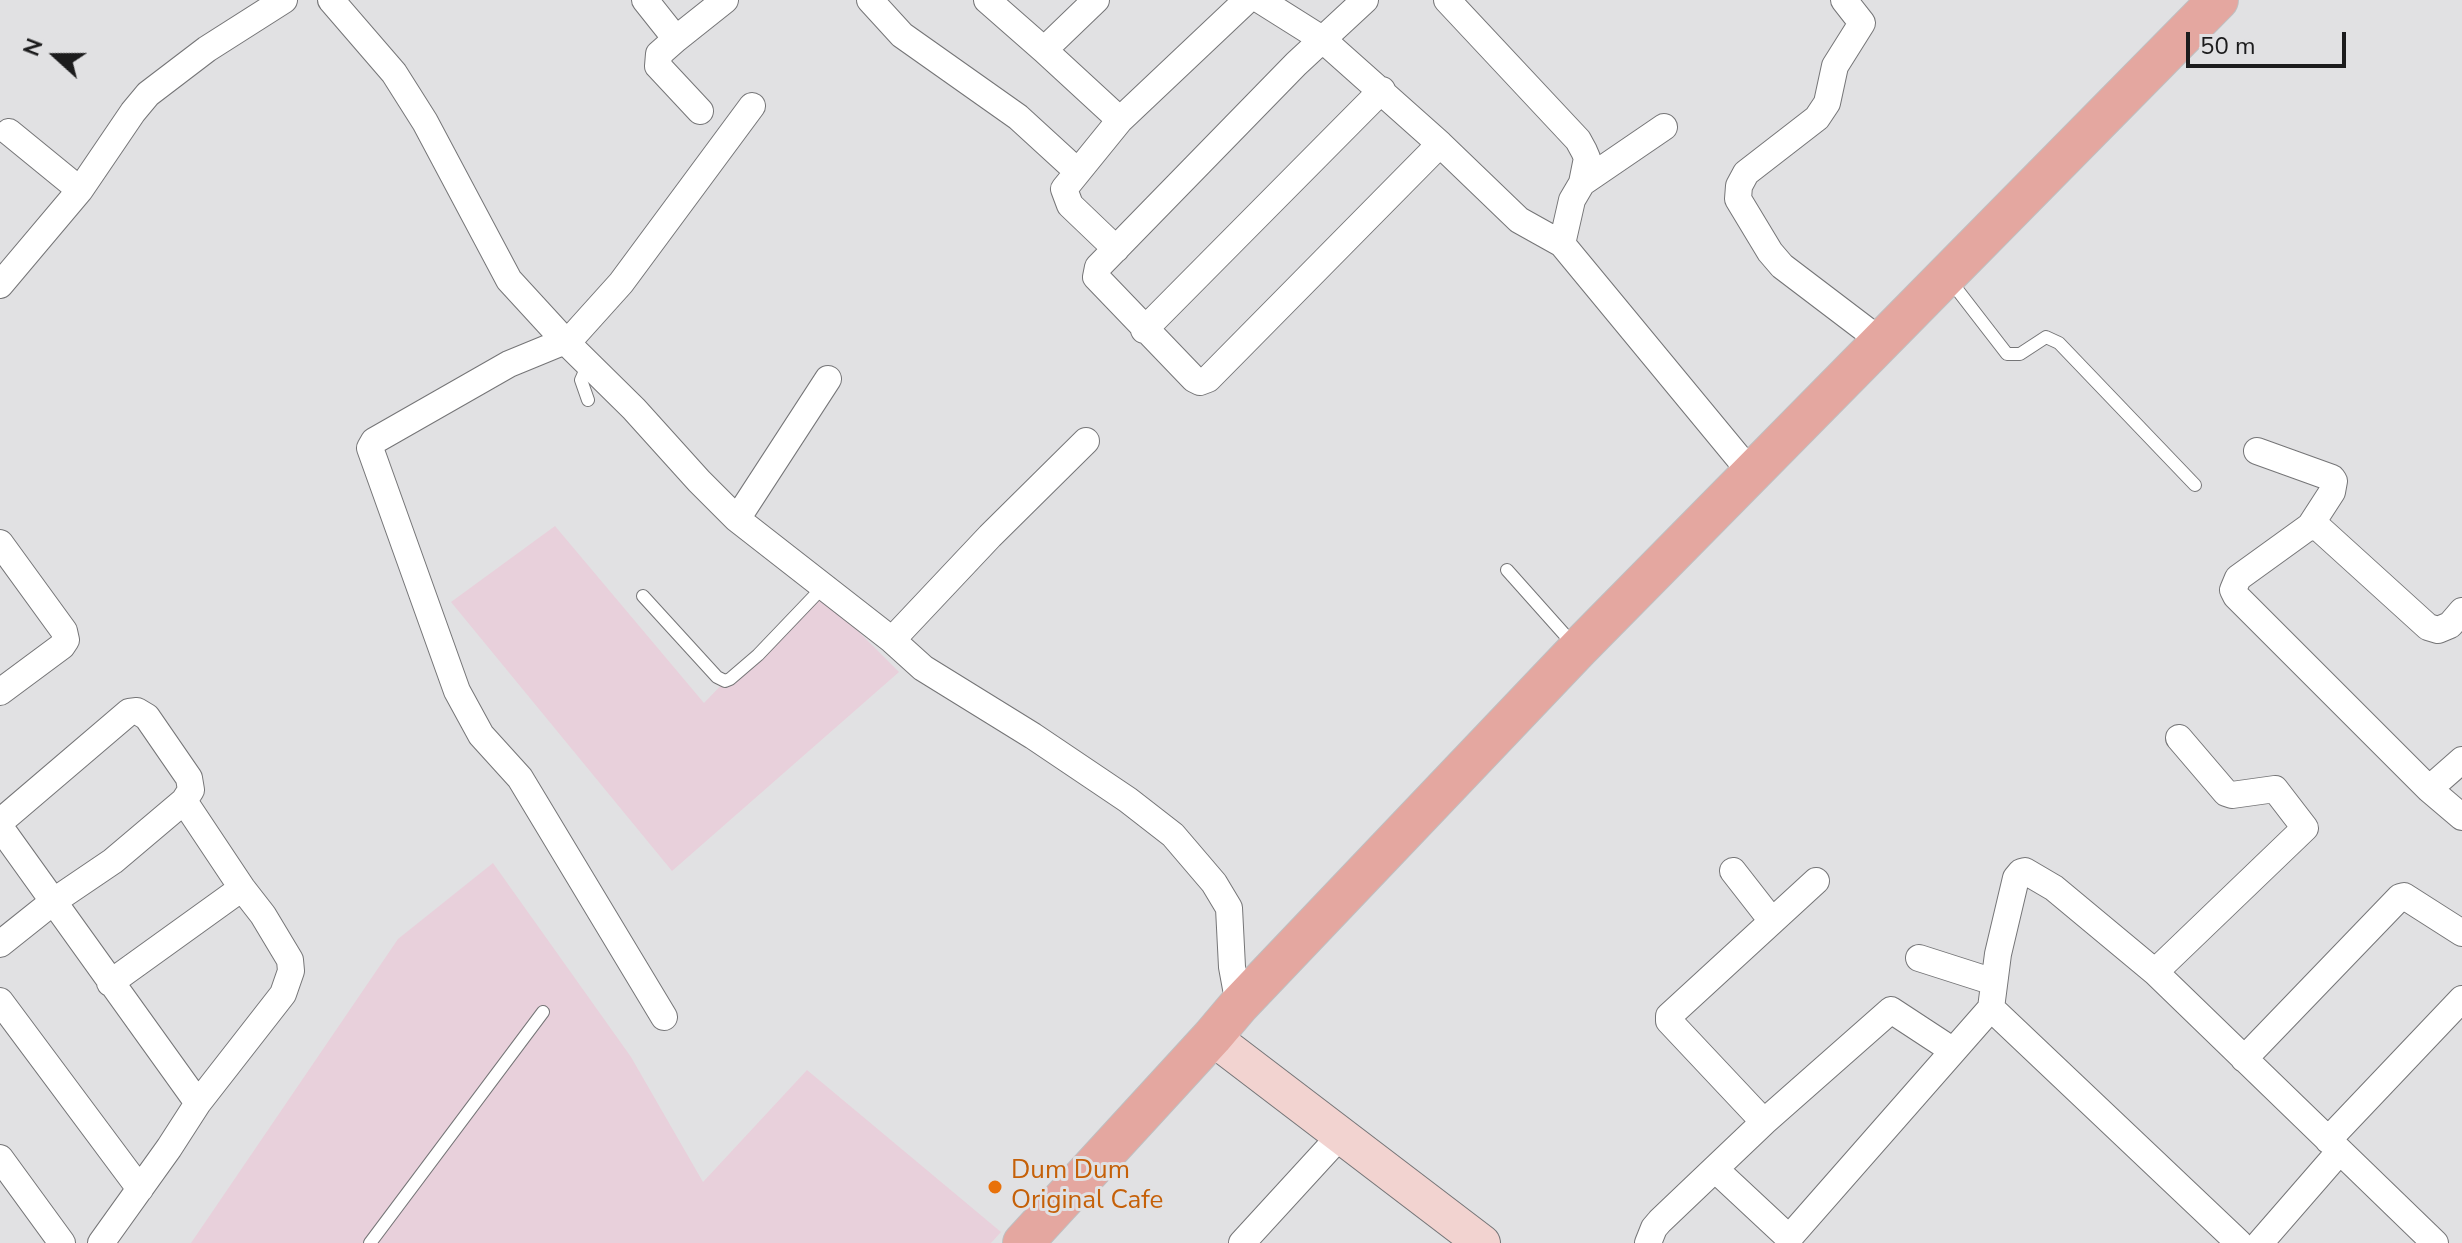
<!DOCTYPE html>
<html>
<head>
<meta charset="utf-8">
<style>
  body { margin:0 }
  #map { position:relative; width:2462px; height:1243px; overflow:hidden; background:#e1e1e3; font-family:"Nunito Sans",sans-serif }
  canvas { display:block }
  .north { position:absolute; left:16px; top:16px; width:80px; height:80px; -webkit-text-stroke:6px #e1e1e3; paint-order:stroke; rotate:291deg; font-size:22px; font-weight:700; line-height:32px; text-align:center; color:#1c1c1d }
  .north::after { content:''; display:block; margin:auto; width:28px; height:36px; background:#1c1c1d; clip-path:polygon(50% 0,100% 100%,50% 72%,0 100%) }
  .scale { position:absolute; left:2186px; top:32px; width:160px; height:36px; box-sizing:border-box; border:4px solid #1c1c1d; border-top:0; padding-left:10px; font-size:24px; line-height:28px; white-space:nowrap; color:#1c1c1d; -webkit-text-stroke:6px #e1e1e3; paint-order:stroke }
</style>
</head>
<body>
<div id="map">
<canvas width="2462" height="1243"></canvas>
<div class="north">N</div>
<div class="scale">50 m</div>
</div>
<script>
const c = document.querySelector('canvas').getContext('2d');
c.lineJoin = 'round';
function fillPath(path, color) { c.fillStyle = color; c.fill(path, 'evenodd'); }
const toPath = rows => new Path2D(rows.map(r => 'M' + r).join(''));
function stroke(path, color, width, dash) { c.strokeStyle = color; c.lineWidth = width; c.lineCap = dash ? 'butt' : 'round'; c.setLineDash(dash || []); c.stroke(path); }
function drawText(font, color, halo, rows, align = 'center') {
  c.font = font + ' "Nunito Sans",sans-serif'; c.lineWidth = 6; c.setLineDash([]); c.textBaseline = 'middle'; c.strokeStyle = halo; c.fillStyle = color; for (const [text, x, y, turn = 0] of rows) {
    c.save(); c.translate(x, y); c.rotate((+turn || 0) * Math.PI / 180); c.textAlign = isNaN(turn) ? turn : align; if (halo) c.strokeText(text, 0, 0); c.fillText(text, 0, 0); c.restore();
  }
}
fillPath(toPath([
  [555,526,704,703,815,588,899,672,672,871,451,602],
  [493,863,631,1057,703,1182,807,1070,1001,1232,991,1243,191,1243,398,939]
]), '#e8d0db');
const lane = toPath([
  [1949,279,2007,354,2020,354,2046,337,2059,343,2195,485],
  [588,400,581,380,589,362],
  [1507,570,1573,644],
  [643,596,717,677,725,681,730,679,758,655,823,587],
  [370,1243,543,1012]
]);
const street = toPath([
  [331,0,394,73,425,122,509,280,565,341,634,409,699,481,737,519,892,640,923,668,1033,736,1128,800,1173,835,1214,883,1229,908,1232,967,1239,1005],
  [645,0,676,39,659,54,658,66,700,111],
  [870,0,902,35,1018,117,1077,171],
  [987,0,1044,50,1096,0],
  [1260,0,1322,39,1440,144],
  [1365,0,1296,64,1098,267,1096,277,1194,379,1200,382,1208,379,1440,144,1519,220,1562,244,1752,474],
  [1447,0,1578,140,1584,151,1587,158,1582,183,1572,200,1562,244],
  [1844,0,1862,23,1835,66,1827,103,1817,118,1746,173,1739,186,1738,199,1770,252,1782,266,1882,342],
  [676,39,725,0],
  [1044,50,1120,120,1064,189,1070,205,1116,249],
  [1120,120,1247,0],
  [9,132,80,190],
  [1582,183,1664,127],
  [0,285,80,190,133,112,148,94,207,49,284,0],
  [1144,330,1382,90],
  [2257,451,2332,478,2334,481,2332,492,2310,526],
  [737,519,828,379],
  [0,543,64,631,66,640,62,646,0,692],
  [2462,611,2450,625,2438,630,2428,627,2320,529,2310,526,2238,578,2233,590,2236,596,2429,789,2462,817],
  [892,640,990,536,1086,441],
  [2429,789,2462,760],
  [0,822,129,712,137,711,147,717,189,778,191,790,184,801,113,861,54,901,0,944],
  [0,827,198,1103],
  [1733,871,1772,921],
  [1919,958,1994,982],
  [2155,972,2305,828,2275,789,2232,795,2226,793,2179,738],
  [110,983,242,888],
  [0,1001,140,1189],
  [1991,1008,2239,1243],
  [664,1017,520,778,481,735,457,691,370,448,374,441,509,364,565,341,576,333,621,283,752,106],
  [2244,1059,2400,897,2404,896,2462,933],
  [1764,1122,1669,1021,1669,1016,1816,881],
  [2328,1140,2462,999],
  [0,1158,62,1243],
  [1715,1169,1789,1238,1991,1008,1998,954,2016,878,2021,872,2025,871,2054,888,2155,972,2435,1243],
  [101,1243,169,1148,198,1103,283,994,291,971,290,960,263,915,242,888,184,801],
  [1242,1243,1341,1135],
  [1648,1243,1654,1228,1660,1221,1764,1122,1891,1010,1952,1050],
  [2260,1243,2340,1151]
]);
const secondary = toPath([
  [1212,1037,1482,1243]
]);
const primary = toPath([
  [1023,1243,1212,1037,1239,1005,1578,649,2218,0]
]);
stroke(lane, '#757577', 14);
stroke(street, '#757577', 28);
stroke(secondary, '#757577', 38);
stroke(primary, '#bfbfc0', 42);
stroke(lane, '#fff', 12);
stroke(street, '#fff', 26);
stroke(secondary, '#f2d3d0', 36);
stroke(primary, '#e4a7a0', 40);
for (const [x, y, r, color] of [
  [995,1187,8,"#e8710a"]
]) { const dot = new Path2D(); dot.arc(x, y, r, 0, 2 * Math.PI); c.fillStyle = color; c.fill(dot); stroke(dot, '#e1e1e3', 3); }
drawText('26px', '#c56008', '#e1e1e3', [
  ["Dum Dum",1011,1172],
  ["Original Cafe",1011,1202]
], 'left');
</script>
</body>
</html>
